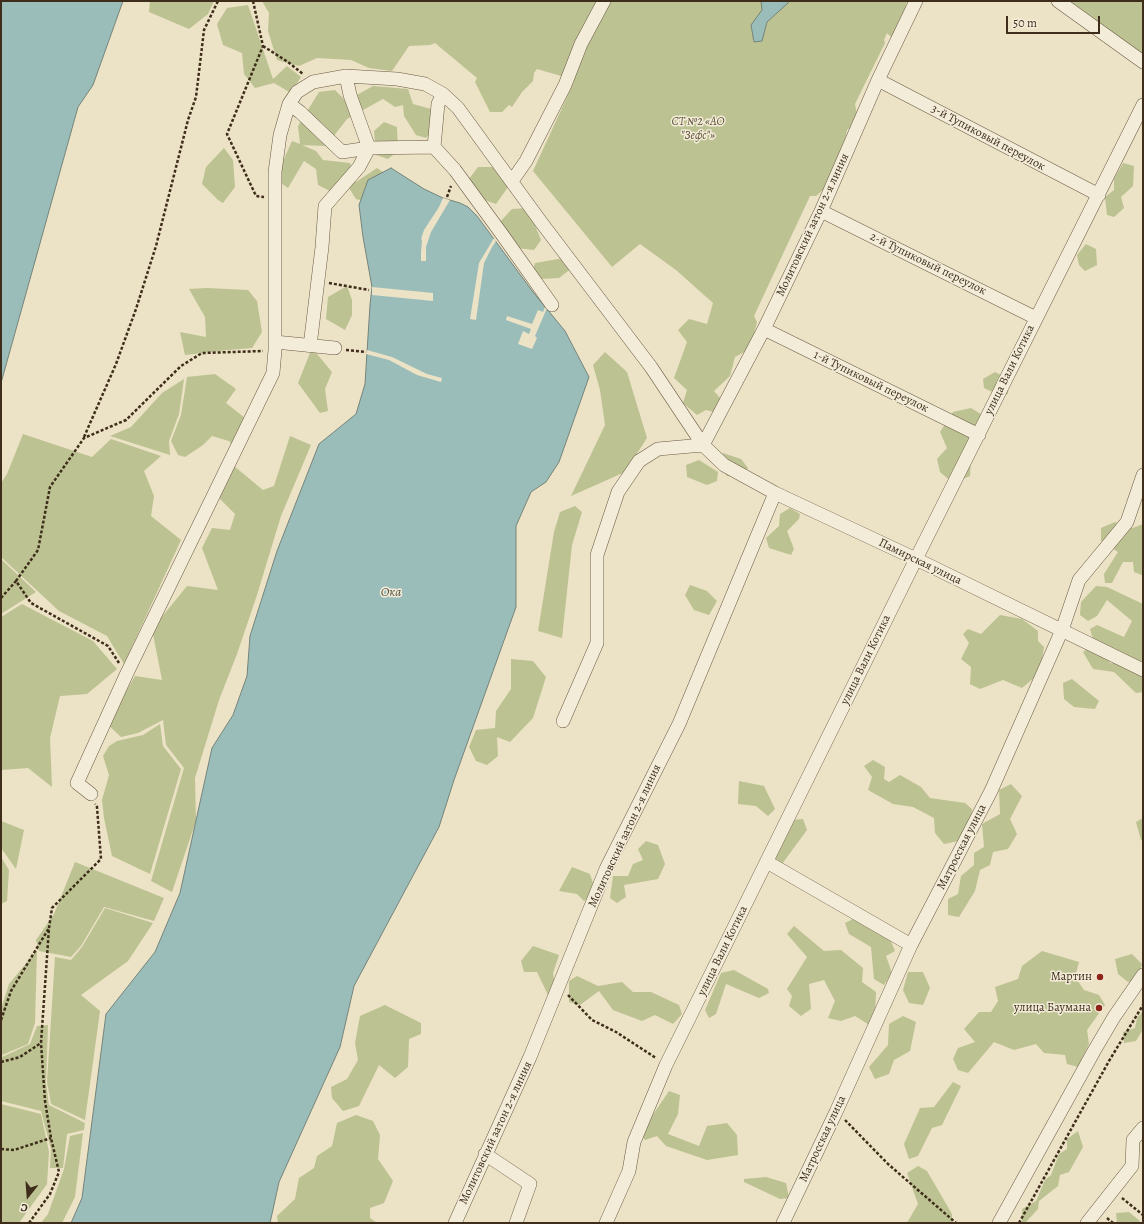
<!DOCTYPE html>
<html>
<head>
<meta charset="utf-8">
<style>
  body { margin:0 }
  #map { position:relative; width:1144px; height:1224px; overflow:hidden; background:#ece2c5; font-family:Alegreya,serif }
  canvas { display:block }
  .frame { position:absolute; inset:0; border:2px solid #3e2d1a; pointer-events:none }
  .north { position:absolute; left:8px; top:1176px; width:40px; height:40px; -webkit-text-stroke:3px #f3ecd9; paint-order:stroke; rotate:197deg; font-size:11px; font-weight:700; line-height:16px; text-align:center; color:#3e2d1a }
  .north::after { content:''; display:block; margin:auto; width:14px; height:18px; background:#3e2d1a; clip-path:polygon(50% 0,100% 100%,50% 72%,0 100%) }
  .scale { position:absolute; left:1006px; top:16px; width:94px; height:18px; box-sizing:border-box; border:2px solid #3e2d1a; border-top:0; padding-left:5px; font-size:12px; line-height:14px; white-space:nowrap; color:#3e2d1a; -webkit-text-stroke:3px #f3ecd9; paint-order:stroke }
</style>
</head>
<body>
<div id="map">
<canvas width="1144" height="1224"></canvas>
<div class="frame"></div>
<div class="north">С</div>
<div class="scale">50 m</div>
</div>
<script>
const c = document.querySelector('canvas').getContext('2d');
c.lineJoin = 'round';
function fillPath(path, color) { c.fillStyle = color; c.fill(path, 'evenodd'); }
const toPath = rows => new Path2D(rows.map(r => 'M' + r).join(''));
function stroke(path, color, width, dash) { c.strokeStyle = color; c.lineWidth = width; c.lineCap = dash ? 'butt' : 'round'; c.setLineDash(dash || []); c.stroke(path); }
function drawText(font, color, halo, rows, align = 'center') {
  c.font = font + ' Alegreya,serif'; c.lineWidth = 3; c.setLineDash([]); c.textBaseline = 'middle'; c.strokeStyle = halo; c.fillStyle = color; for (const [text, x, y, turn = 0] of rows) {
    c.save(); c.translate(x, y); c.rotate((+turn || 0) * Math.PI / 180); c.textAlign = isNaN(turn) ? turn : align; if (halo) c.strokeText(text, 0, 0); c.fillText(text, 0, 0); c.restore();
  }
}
fillPath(toPath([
  [150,1,214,1,208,14,189,29,149,12],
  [262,1,923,1,916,6,906,3,904,32,891,37,887,33,884,40,885,43,855,104,858,120,847,130,843,151,826,187,816,196,810,196,754,316,757,322,750,349,735,357,730,376,714,391,722,400,717,413,706,410,697,415,683,403,687,390,674,378,687,342,678,330,689,319,707,324,713,303,676,270,640,244,612,267,533,171,574,82,568,78,537,69,534,73,533,81,522,92,512,107,509,105,502,112,490,112,475,82,477,78,435,43,430,45,409,46,392,71,369,68,351,60,317,58,299,66,277,60,268,31,269,13],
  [1067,1,1143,1,1143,57],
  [248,5,273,79,287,66,301,77,291,93,274,83,255,88,244,74,242,53,223,45,217,24,227,8],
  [373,86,408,89,413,104,431,109,433,130,426,138,416,135,404,116,403,105,395,107,383,99,347,119,326,146,302,145,316,151,323,160,350,163,356,182,377,168,387,175,372,203,356,199,349,188,330,191,318,185,316,169,304,161,288,188,275,179,292,141,300,144,298,126,319,92,335,90,346,101],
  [384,122,397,127,398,151,388,159,376,155,374,131],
  [224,148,233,160,235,187,223,203,218,200,202,184,206,167],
  [1123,163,1134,166,1133,186,1121,197,1124,208,1114,217,1107,215,1105,197,1114,190,1114,179],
  [478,167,494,167,508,187,496,204,479,198,469,179],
  [528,208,541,240,534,250,517,248,499,223,512,209],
  [1086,244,1096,249,1097,265,1085,271,1079,265,1077,255],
  [564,258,572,268,559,278,540,279,532,273,535,263],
  [347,286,352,300,352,315,345,330,326,319,328,297],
  [207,288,248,290,257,301,262,332,252,348,228,350,185,355,180,332,206,337,205,317,189,289],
  [312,348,332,372,325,389,328,411,320,413,298,383],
  [605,352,627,372,647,438,625,472,571,496,605,425,600,390,593,365],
  [995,372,1009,379,1008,394,1001,396,984,388,983,379],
  [215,374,236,389,226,403,245,418,234,447,229,441,212,436,203,445,185,457,178,455,171,441,181,415,187,377],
  [184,379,179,414,169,441,170,455,110,436,131,427,162,393],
  [971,408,984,416,972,443,970,476,953,483,940,472,937,459,947,448,940,432,953,412],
  [23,434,92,457,111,439,161,456,144,471,154,496,151,516,181,540,124,664,107,636,59,611,1,557,1,483,7,474],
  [290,436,311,445,281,516,257,595,237,654,219,700,195,778,196,821,172,892,151,881,184,768,166,745,163,720,138,733,121,737,107,724,135,676,162,680,152,629,187,586,218,590,202,548,212,528,230,530,235,514,219,498,234,466,263,490,274,486],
  [723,453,741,459,748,468,743,477,727,476,718,464],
  [699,460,718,472,717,481,707,485,687,477,686,465],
  [575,506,582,512,572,545,562,638,538,631,554,532,560,512],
  [790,508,800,514,799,519,787,531,794,549,791,555,769,548,766,538,779,526,780,514],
  [1115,522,1133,528,1143,524,1143,573,1142,575,1134,572,1133,562,1123,562,1112,583,1105,583,1104,574,1118,552,1101,541,1101,528],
  [1,559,36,592,1,614],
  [690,585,707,591,717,601,709,615,694,610,685,595],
  [1096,586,1107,587,1143,604,1143,661,1138,662,1093,639,1090,629,1097,625,1124,637,1132,621,1107,600,1097,616,1088,621,1080,615,1081,602],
  [22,604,93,641,117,669,87,694,60,696,50,738,52,787,28,768,1,770,1,617],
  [1000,615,1022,619,1038,631,1038,641,1044,647,1040,673,1022,688,1003,680,980,689,970,684,971,667,961,659,969,643,963,634,968,629,981,634],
  [1089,647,1105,654,1110,663,1123,664,1143,675,1143,692,1136,693,1114,672,1093,669,1083,652],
  [511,659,533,661,546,677,533,718,510,742,497,737,498,756,487,765,476,761,469,747,476,730,495,728,496,711,511,689],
  [1072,679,1099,701,1095,709,1074,707,1064,699,1063,683],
  [160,724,163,746,181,769,150,874,112,856,104,818,102,800,109,775,103,756,109,746,117,741,143,735],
  [873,760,885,767,884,779,889,782,900,775,921,787,930,798,965,803,972,809,971,824,963,840,944,844,935,833,934,818,913,807,893,804,868,790,872,777,864,766],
  [739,781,764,786,775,809,768,816,756,806,738,804],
  [1011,784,1022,796,1010,819,1017,834,1008,849,993,852,990,865,980,870,975,891,959,917,948,915,948,899,958,894,961,876,974,865,974,853,984,847,982,824,1000,814,999,790],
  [1143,818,1143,841,1141,840,1136,822],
  [803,819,807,830,782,864,775,863,772,853,792,820],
  [1,821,24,830,16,869,1,848],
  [646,841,658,845,665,864,658,879,624,885,626,897,617,903,610,898,613,876,628,876,633,864,643,860,638,849],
  [1,857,9,870,7,901,1,904],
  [75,862,164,898,154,921,104,907,81,946,71,957,39,951,36,940,54,914],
  [572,867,590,874,596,892,584,901,577,894,559,891],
  [105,908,153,923,128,961,81,995,100,1011,85,1120,51,1104,47,1082,55,957,71,960,82,947],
  [855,918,889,937,895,951,886,956,892,973,884,985,874,979,871,947,849,934,845,923],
  [794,926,824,951,841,950,863,968,862,982,876,992,875,1017,871,1026,855,1016,841,1021,828,1018,835,1001,824,980,809,984,811,1009,801,1016,789,1006,792,996,787,989,807,957,787,934],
  [533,946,559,955,553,973,556,993,548,995,537,972,524,972,521,961],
  [37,950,35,1023,28,1044,2,1055,1,1009,9,984],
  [1042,951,1079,962,1075,977,1084,990,1099,995,1105,1005,1087,1030,1089,1044,1078,1067,1067,1064,1065,1055,1044,1053,1036,1044,1014,1050,994,1042,968,1073,958,1070,953,1059,958,1048,975,1042,964,1029,979,1012,991,1012,998,1001,995,987,1018,979,1022,966],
  [1132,954,1142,964,1137,980,1128,982,1118,974,1115,959],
  [734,970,768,989,769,993,759,998,726,984,716,1014,709,1018,705,1010,721,973],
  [908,972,923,972,930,988,923,1005,909,1003,903,990],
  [577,976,598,986,622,982,633,992,651,992,679,1005,682,1014,673,1024,655,1015,642,1021,613,1010,599,991,580,1005,569,1002,569,981],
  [385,1005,421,1023,421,1034,409,1039,408,1067,395,1078,379,1065,359,1106,343,1111,332,1098,331,1087,347,1079,358,1060,355,1043,360,1016],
  [1143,1011,1143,1029,1136,1041,1124,1043,1123,1032,1135,1028,1137,1018],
  [903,1016,916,1022,910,1051,894,1060,889,1074,875,1079,869,1067,888,1045,889,1024],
  [48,1025,46,1083,49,1105,85,1123,84,1130,67,1134,63,1168,50,1168,51,1149,41,1111,1,1101,1,1056,2,1057,30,1044,37,1026],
  [953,1082,961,1086,942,1125,932,1128,918,1156,909,1159,904,1144,920,1108,934,1107],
  [669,1091,680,1095,678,1114,668,1134,699,1146,707,1126,727,1123,737,1135,738,1155,707,1160,666,1146,657,1136,645,1140,640,1134],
  [1,1104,41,1114,49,1152,47,1184,19,1223,1,1223],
  [356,1115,373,1121,380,1135,378,1159,393,1181,384,1203,370,1208,370,1218,377,1223,278,1223,277,1216,295,1199,299,1178,314,1168,317,1156,332,1146,337,1123],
  [1078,1131,1083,1147,1069,1172,1060,1175,1058,1186,1039,1201,1038,1209,1025,1223,1019,1223,1022,1222,1022,1209,1036,1201,1045,1180,1051,1175,1059,1154,1067,1149,1067,1139],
  [83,1133,75,1197,62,1223,41,1223,48,1214,64,1169,70,1136],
  [918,1166,927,1171,952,1214,952,1223,907,1223,918,1204,907,1173],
  [766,1177,786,1183,789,1198,780,1199,744,1182,744,1179],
  [1129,1212,1140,1221,1139,1223,1117,1223,1116,1213]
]), '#bcc291');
const water = toPath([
  [1,1,123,1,93,85,78,107,1,383,1,1],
  [761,1,788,1,788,3,767,22,762,41,754,42,751,25,762,10,761,1],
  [391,168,424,189,443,198,460,203,468,207,477,216,533,292,565,331,589,377,559,462,546,482,531,492,516,526,516,607,454,780,439,827,354,986,340,1047,279,1182,270,1223,71,1223,82,1198,106,1014,155,952,180,893,212,748,233,715,247,676,250,636,277,551,319,444,356,414,365,384,370,305,372,287,363,237,359,205,368,180,391,168]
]);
fillPath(water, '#9abdba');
stroke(water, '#75837a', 1);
fillPath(toPath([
  [443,198,450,200,431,232,426,247,426,261,421,261,421,252,422,240,421,239,424,230,439,207],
  [494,238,496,241,492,247,484,263,476,320,470,319,479,263],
  [372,287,433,293,433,301,372,295],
  [545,307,547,308,535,336,537,338,532,349,518,344,523,331,529,334,531,329,506,320,507,316,532,324,538,310,543,312],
  [367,350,392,357,427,374,442,378,441,382,417,375,389,360,366,354]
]), '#ece2c5');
const minor = toPath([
  [1058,1,1143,62],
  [346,76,350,95,369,148,434,147],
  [878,80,1099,195],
  [443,94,438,104,434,147,455,170,501,233,552,305],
  [289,104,300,112,342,152,369,148,359,167,325,206,322,247,310,346],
  [512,181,526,161,565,85,581,44,604,1],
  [821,211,1036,318],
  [764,329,979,435],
  [275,342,335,348],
  [703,445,764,329,821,211,878,80,916,1],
  [563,721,597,643,597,555,618,492,639,461,658,449,703,445],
  [91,794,77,783,127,673,273,373,275,350,275,172,280,135,289,104,297,92,313,82,346,76,397,79,425,84,443,94,458,108,541,222,651,367,703,445,724,465,775,493,916,559,1143,670],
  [767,862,911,945],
  [485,1154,530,1184,516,1223],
  [455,1223,530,1057,606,869,679,724,775,493],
  [606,1223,629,1171,634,1142,666,1065,916,559,1143,105],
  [783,1223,836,1112,911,945,991,791,1062,630,1079,580,1127,522,1143,475],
  [999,1223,1094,1051,1114,1017,1143,975],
  [1087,1223,1132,1166,1133,1140,1143,1128]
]);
stroke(minor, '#6a5a45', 14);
stroke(toPath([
  [253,1,263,46,227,134,256,196,264,197],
  [263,46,288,62,303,74],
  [447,197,451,186],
  [329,283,369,290],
  [346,350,366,352],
  [84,437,116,364,136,309,156,246,188,120,196,97,204,30,218,1],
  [1,598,16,581],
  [119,663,108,646,31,603,16,581,38,550,50,487,84,438,126,420,181,366,202,353,263,351],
  [568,995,592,1020,616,1032,656,1058],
  [1,1020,11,991,49,928],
  [1,1062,20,1057,41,1043,49,928,52,908,101,859,97,807,95,804],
  [845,1120,888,1164,956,1223],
  [1,1149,14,1150,51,1138],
  [1122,1198,1143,1215],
  [1107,1218,1113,1223],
  [29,1223,50,1194,59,1172,51,1138,45,1101,41,1043],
  [1019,1223,1109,1061,1143,1005]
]), '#3e2d1a', 2.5, [3, 2]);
stroke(minor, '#f3ecd9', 13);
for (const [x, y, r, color] of [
  [1100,977,4,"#8f2418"],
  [1099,1008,4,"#8f2418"]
]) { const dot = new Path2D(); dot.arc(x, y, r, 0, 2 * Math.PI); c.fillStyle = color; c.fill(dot); stroke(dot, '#f3ecd9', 1.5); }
drawText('italic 12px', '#5e5238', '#f3ecd9', [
  ["СТ №2 «АО",698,122],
  ["\"Зефс\"»",698,136]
]);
drawText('12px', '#3e2d1a', '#f3ecd9', [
  ["3-й Тупиковый переулок",988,138,28],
  ["Молитовский затон 2-я линия",813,225,-65],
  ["2-й Тупиковый переулок",928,264,26],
  ["улица Вали Котика",1010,370,-64],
  ["1-й Тупиковый переулок",871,382,26],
  ["Памирская улица",920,562,26],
  ["улица Вали Котика",866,660,-64],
  ["Молитовский затон 2-я линия",625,836,-65],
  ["Матросская улица",962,847,-63],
  ["улица Вали Котика",723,951,-64],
  ["Молитовский затон 2-я линия",496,1133,-65],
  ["Матросская улица",823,1139,-65]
]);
drawText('12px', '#3e2d1a', '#f3ecd9', [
  ["Мартин",1092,977],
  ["улица Баумана",1091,1008]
], 'right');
drawText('italic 13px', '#555142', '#f3ecd9', [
  ["Ока",391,593]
]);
</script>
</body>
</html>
